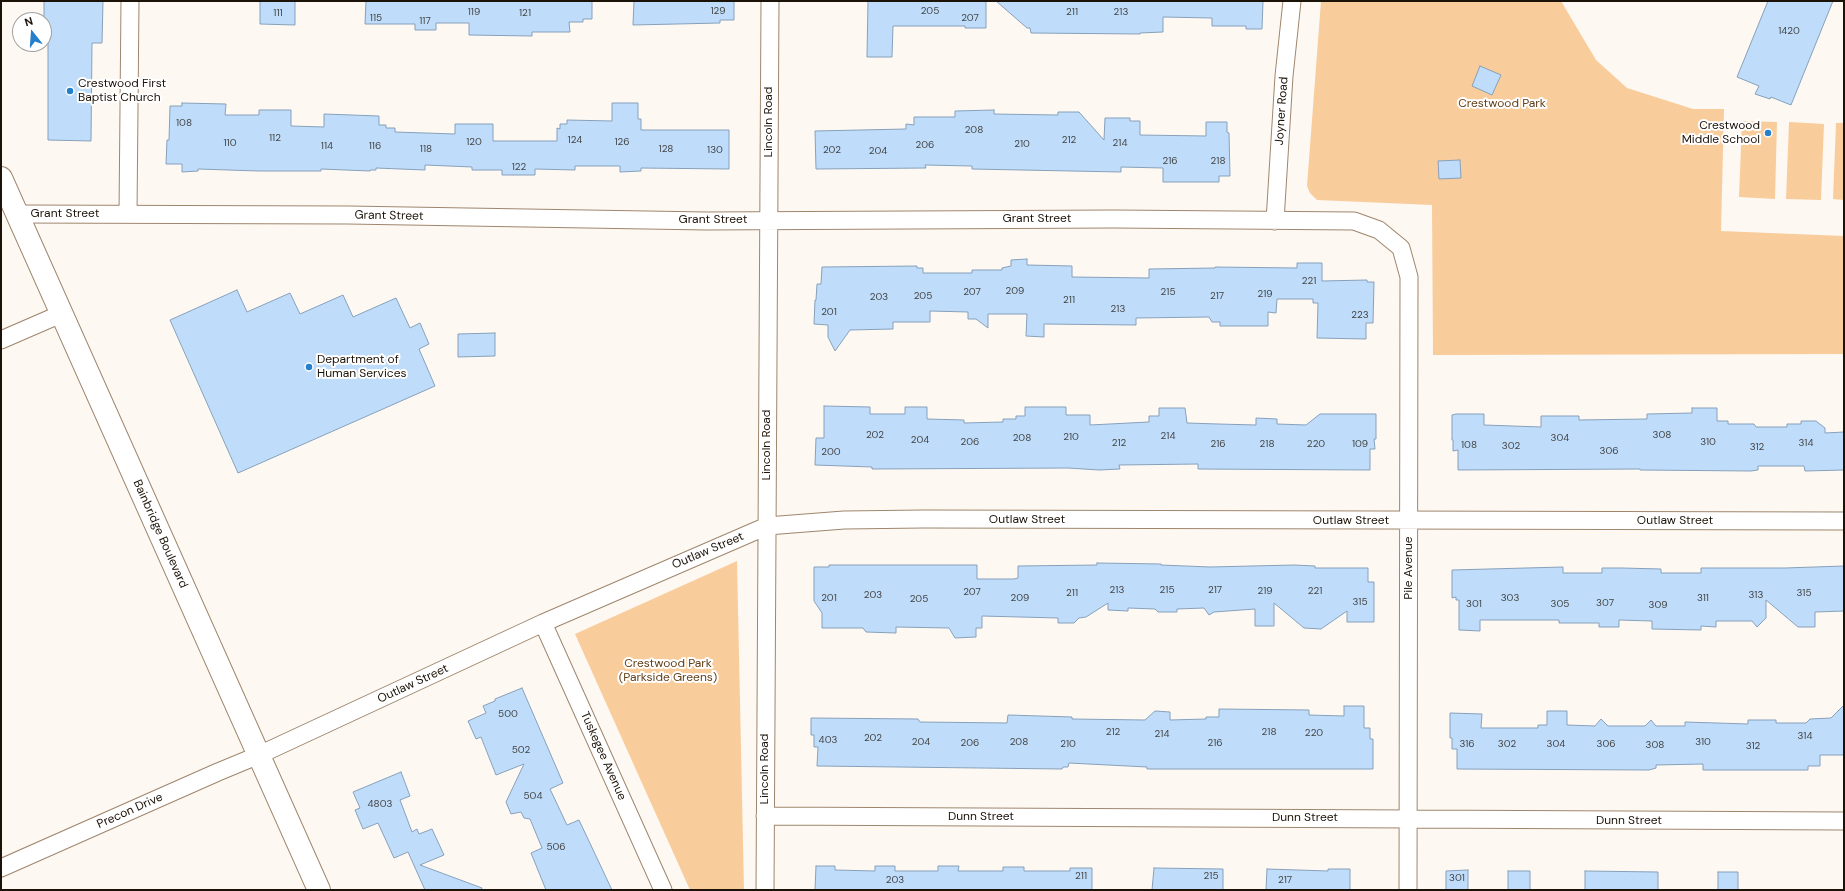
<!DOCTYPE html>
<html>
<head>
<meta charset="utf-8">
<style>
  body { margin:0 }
  #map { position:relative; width:1845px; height:891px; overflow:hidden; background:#fdf8f2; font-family:"DM Sans",sans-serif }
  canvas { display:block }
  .frame { position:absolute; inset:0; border:2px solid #1b1208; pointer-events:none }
  .north { position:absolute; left:12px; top:12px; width:40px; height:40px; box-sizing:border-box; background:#fff; border:1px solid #a4a09c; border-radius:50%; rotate:343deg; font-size:11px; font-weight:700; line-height:16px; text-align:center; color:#1b1208 }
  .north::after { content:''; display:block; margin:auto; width:14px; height:18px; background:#257fcc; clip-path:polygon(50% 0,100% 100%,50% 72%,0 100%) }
</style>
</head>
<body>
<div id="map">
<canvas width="1845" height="891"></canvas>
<div class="frame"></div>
<div class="north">N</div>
</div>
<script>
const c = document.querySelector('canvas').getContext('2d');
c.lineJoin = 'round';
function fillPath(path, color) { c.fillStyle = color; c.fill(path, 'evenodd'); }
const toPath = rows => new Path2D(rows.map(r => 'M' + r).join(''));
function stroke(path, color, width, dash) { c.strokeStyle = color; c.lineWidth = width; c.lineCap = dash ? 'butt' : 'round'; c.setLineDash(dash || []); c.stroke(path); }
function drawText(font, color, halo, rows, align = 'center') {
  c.font = font + ' "DM Sans",sans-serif'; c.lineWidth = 4; c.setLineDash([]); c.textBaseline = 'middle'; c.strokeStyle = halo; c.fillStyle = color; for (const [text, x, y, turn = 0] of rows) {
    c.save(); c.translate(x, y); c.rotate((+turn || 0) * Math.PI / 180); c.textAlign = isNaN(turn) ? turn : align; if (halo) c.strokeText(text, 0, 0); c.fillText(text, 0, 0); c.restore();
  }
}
fillPath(toPath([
  [1321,1,1561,1,1596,60,1627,88,1693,109,1724,109,1721,231,1844,236,1844,354,1433,355,1432,205,1317,200,1310,193,1307,186],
  [1742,121,1777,122,1775,199,1739,197],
  [1789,122,1824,124,1821,200,1786,199],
  [1836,123,1844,123,1844,200,1833,199],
  [737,561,744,890,690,890,575,634]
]), '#f9cc9c');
const building = toPath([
  [44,1,103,1,102,43,92,43,91,141,48,140,48,42,44,42,44,1],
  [260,1,295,1,295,25,260,24,260,1],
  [366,1,592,1,592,19,583,19,583,22,569,22,570,32,532,32,532,36,469,35,469,23,436,23,436,30,415,30,415,24,365,24,366,1],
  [634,1,734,1,734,20,720,20,720,23,633,25,634,1],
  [868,1,986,1,986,28,965,28,965,26,893,26,892,57,867,57,868,1],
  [996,1,1263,1,1262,29,1246,29,1246,26,1212,26,1212,18,1163,17,1163,32,1140,33,1140,34,1031,33,1030,28,1027,28,996,1],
  [1768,1,1833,1,1791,105,1771,97,1770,99,1755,94,1759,86,1737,77,1768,1],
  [1480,66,1501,75,1492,95,1472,86,1480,66],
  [182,103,226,104,225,115,259,115,259,110,291,110,291,126,324,127,324,114,379,116,379,125,386,125,386,128,395,128,395,132,455,134,455,124,493,124,493,141,557,141,557,128,560,129,560,124,567,124,567,120,612,121,612,103,638,103,638,119,641,119,641,130,729,130,729,169,641,168,641,171,620,172,620,166,575,166,575,170,535,169,535,175,502,175,502,170,472,170,472,167,425,165,425,170,376,168,376,170,370,170,370,171,321,169,321,171,259,171,198,169,198,171,182,172,182,164,166,164,167,140,169,140,170,106,182,106,182,103],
  [994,110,994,114,1058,115,1058,112,1079,112,1104,140,1105,118,1130,118,1130,121,1140,121,1140,135,1206,136,1206,122,1227,122,1227,132,1229,133,1230,176,1219,176,1219,182,1163,182,1163,168,1121,167,1121,172,972,169,972,166,925,165,926,168,816,169,815,131,906,129,906,124,914,125,914,117,955,117,955,111,994,110],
  [1460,160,1461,178,1439,179,1438,161,1460,160],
  [1027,259,1027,265,1072,266,1072,277,1149,278,1149,269,1215,268,1215,267,1297,268,1297,263,1322,263,1322,281,1367,280,1367,282,1374,282,1373,323,1366,323,1366,339,1317,338,1318,303,1313,303,1313,299,1277,299,1276,313,1268,312,1268,326,1220,326,1220,322,1212,322,1209,317,1136,318,1136,325,1044,324,1044,337,1026,336,1027,314,988,314,988,328,976,319,968,319,968,312,930,311,930,322,893,322,893,329,850,330,835,351,828,337,828,325,814,324,815,300,816,300,817,284,821,284,822,267,917,266,917,268,923,268,923,273,972,273,972,270,1002,270,1002,268,1011,266,1011,260,1027,259],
  [237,290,247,312,290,293,300,314,343,295,353,317,396,298,410,328,420,323,429,344,419,349,435,386,238,473,170,320,237,290],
  [495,333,495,356,458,357,458,334,495,333],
  [824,406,870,407,870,414,905,414,905,407,927,407,927,419,964,420,964,423,1003,422,1003,419,1016,419,1016,416,1025,416,1025,407,1066,407,1066,415,1090,415,1090,425,1149,422,1149,416,1159,416,1159,408,1185,408,1187,423,1218,424,1256,425,1256,418,1277,419,1277,424,1306,425,1320,414,1376,414,1376,439,1374,439,1375,449,1370,449,1370,470,1198,469,1198,464,1119,465,1120,469,1099,470,1068,468,872,469,872,467,815,465,816,438,824,438,824,406],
  [1692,408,1717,408,1717,421,1728,421,1728,424,1754,424,1756,427,1787,427,1787,424,1801,424,1801,421,1816,421,1825,428,1825,433,1844,432,1844,470,1805,471,1804,466,1758,466,1758,470,1751,471,1640,470,1640,469,1458,470,1458,450,1453,451,1453,440,1452,440,1452,415,1456,414,1484,414,1484,425,1541,427,1541,416,1579,416,1579,420,1647,419,1647,414,1692,413,1692,408],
  [1097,563,1161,564,1161,565,1210,567,1294,565,1315,566,1315,568,1368,568,1368,582,1374,582,1374,622,1347,622,1347,611,1321,629,1304,628,1274,603,1274,626,1255,626,1255,609,1214,612,1209,615,1204,608,1177,609,1177,612,1158,612,1155,609,1128,608,1128,611,1108,610,1108,603,1086,617,1079,618,1074,623,1058,623,1058,618,982,616,982,628,976,628,976,637,955,638,949,628,896,627,896,633,866,632,863,628,822,628,822,613,814,601,814,567,829,567,829,565,977,565,977,579,1014,579,1018,578,1018,566,1097,565,1097,563],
  [1844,566,1844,611,1815,612,1815,627,1798,627,1766,600,1766,618,1757,627,1752,621,1716,621,1716,627,1701,626,1701,630,1652,629,1652,621,1619,620,1619,627,1599,627,1599,623,1559,623,1559,620,1480,620,1480,631,1459,630,1459,600,1456,600,1456,597,1452,598,1452,570,1563,567,1563,573,1602,573,1602,568,1622,568,1661,569,1661,573,1701,573,1701,568,1785,568,1844,566],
  [522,688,563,783,550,789,567,825,579,820,612,890,546,890,531,853,542,848,530,819,524,818,521,812,511,814,506,802,524,764,496,775,481,737,476,739,468,721,486,713,483,706,495,701,495,699,522,688],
  [1844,705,1844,755,1820,755,1820,766,1808,766,1808,770,1703,770,1703,764,1656,765,1656,768,1649,770,1457,769,1457,749,1452,749,1452,738,1450,738,1450,713,1482,714,1481,728,1538,728,1538,725,1547,725,1547,711,1567,711,1567,725,1595,726,1601,719,1608,726,1645,726,1651,720,1656,726,1685,726,1685,722,1748,724,1748,720,1776,720,1776,723,1806,723,1810,719,1831,718,1844,705],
  [1344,706,1364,706,1364,728,1370,728,1370,739,1373,739,1373,769,1147,769,1147,767,1069,763,1068,767,1063,767,1062,769,817,766,818,747,814,747,814,735,811,735,811,718,918,719,920,722,1007,723,1008,715,1072,717,1072,719,1145,720,1155,711,1170,712,1170,720,1206,719,1206,717,1219,717,1219,709,1309,710,1309,715,1344,716,1344,706],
  [401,772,410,796,400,800,412,832,417,829,419,834,432,829,444,855,420,865,482,888,481,890,425,890,408,852,394,858,378,823,363,829,355,810,360,808,353,792,401,772],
  [816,866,835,866,835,870,875,871,875,866,895,866,895,871,938,871,938,866,959,866,958,871,1003,871,1003,867,1024,867,1024,871,1070,871,1070,868,1092,868,1092,890,815,890,816,866],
  [1154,868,1223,869,1223,890,1152,890,1154,868],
  [1267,869,1328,871,1328,869,1350,869,1350,890,1266,890,1267,869],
  [1468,870,1468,890,1446,890,1446,871,1468,870],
  [1508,871,1530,871,1530,890,1508,890,1508,871],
  [1585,871,1658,872,1658,890,1585,890,1585,871],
  [1718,872,1738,872,1738,890,1718,890,1718,872]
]);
fillPath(building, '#bfddfb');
stroke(building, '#87a0ba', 1);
const street = toPath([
  [17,214,348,215,706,221,1113,219,1354,221,1379,230,1401,248,1409,277,1408,890],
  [128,214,130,1],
  [1275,221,1284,76,1292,1],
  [1,340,61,314],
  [543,623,663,890],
  [765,816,1844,821],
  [1,868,218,772,259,755,543,623,767,526,844,520,923,519,1844,521],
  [765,890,770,1]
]);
const secondary = toPath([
  [1,178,319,890]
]);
stroke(street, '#9f866d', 19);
stroke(secondary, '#9f866d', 24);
stroke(street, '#fff', 17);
stroke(secondary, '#fff', 22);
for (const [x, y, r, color] of [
  [70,91,4,"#257fcc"],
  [1768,133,4,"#257fcc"],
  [309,367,4,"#257fcc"]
]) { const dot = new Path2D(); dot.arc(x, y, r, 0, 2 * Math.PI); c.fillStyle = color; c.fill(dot); stroke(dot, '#fff', 1.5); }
drawText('10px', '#444545', null, [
  ["129",718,11],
  ["205",930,11],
  ["119",474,12],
  ["211",1072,12],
  ["213",1121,12],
  ["111",278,13],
  ["121",525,13],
  ["115",376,18],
  ["207",970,18],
  ["117",425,21],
  ["1420",1789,31],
  ["108",184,123],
  ["208",974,130],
  ["112",275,138],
  ["124",575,140],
  ["212",1069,140],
  ["120",474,142],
  ["126",622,142],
  ["110",230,143],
  ["214",1120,143],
  ["210",1022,144],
  ["206",925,145],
  ["114",327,146],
  ["116",375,146],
  ["118",426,149],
  ["128",666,149],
  ["130",715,150],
  ["202",832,150],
  ["204",878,151],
  ["216",1170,161],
  ["218",1218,161],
  ["122",519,167],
  ["221",1309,281],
  ["209",1015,291],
  ["207",972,292],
  ["215",1168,292],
  ["219",1265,294],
  ["205",923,296],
  ["217",1217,296],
  ["203",879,297],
  ["211",1069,300],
  ["213",1118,309],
  ["201",829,312],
  ["223",1360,315],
  ["202",875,435],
  ["308",1662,435],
  ["214",1168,436],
  ["210",1071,437],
  ["208",1022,438],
  ["304",1560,438],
  ["204",920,440],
  ["206",970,442],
  ["310",1708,442],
  ["212",1119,443],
  ["314",1806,443],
  ["216",1218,444],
  ["218",1267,444],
  ["220",1316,444],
  ["109",1360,444],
  ["108",1469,445],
  ["302",1511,446],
  ["312",1757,447],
  ["306",1609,451],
  ["200",831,452],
  ["213",1117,590],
  ["215",1167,590],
  ["217",1215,590],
  ["219",1265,591],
  ["221",1315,591],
  ["207",972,592],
  ["211",1072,593],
  ["315",1804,593],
  ["203",873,595],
  ["313",1756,595],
  ["201",829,598],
  ["209",1020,598],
  ["303",1510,598],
  ["311",1703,598],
  ["205",919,599],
  ["315",1360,602],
  ["307",1605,603],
  ["301",1474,604],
  ["305",1560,604],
  ["309",1658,605],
  ["500",508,714],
  ["212",1113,732],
  ["218",1269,732],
  ["220",1314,733],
  ["214",1162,734],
  ["314",1805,736],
  ["202",873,738],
  ["403",828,740],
  ["204",921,742],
  ["208",1019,742],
  ["310",1703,742],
  ["206",970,743],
  ["216",1215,743],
  ["210",1068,744],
  ["316",1467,744],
  ["302",1507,744],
  ["304",1556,744],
  ["306",1606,744],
  ["308",1655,745],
  ["312",1753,746],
  ["502",521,750],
  ["504",533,796],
  ["4803",380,804],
  ["506",556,847],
  ["211",1081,876],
  ["215",1211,876],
  ["301",1457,878],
  ["203",895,880],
  ["217",1285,880]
]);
drawText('12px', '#1b1208', '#fff', [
  ["Crestwood First",78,84],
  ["Baptist Church",78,98],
  ["Crestwood",1760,126,"right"],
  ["Middle School",1760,140,"right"],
  ["Department of",317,360],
  ["Human Services",317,374]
], 'left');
drawText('12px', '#62411a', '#fff', [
  ["Crestwood Park",1502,104],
  ["Crestwood Park",668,664],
  ["(Parkside Greens)",668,678]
]);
drawText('12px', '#1b1208', '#fff', [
  ["Joyner Road",1282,111,-86],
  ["Lincoln Road",769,122,-90],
  ["Grant Street",65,214],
  ["Grant Street",389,216,1],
  ["Grant Street",1037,219],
  ["Grant Street",713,220],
  ["Lincoln Road",767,445,-90],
  ["Outlaw Street",1027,520],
  ["Outlaw Street",1351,521],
  ["Outlaw Street",1675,521],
  ["Bainbridge Boulevard",160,534,66],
  ["Outlaw Street",708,551,-23],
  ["Pile Avenue",1409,568,-90],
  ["Outlaw Street",413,684,-25],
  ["Tuskegee Avenue",603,756,66],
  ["Lincoln Road",765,769,-90],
  ["Precon Drive",130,811,-24],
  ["Dunn Street",981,817],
  ["Dunn Street",1305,818],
  ["Dunn Street",1629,821]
]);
</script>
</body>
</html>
